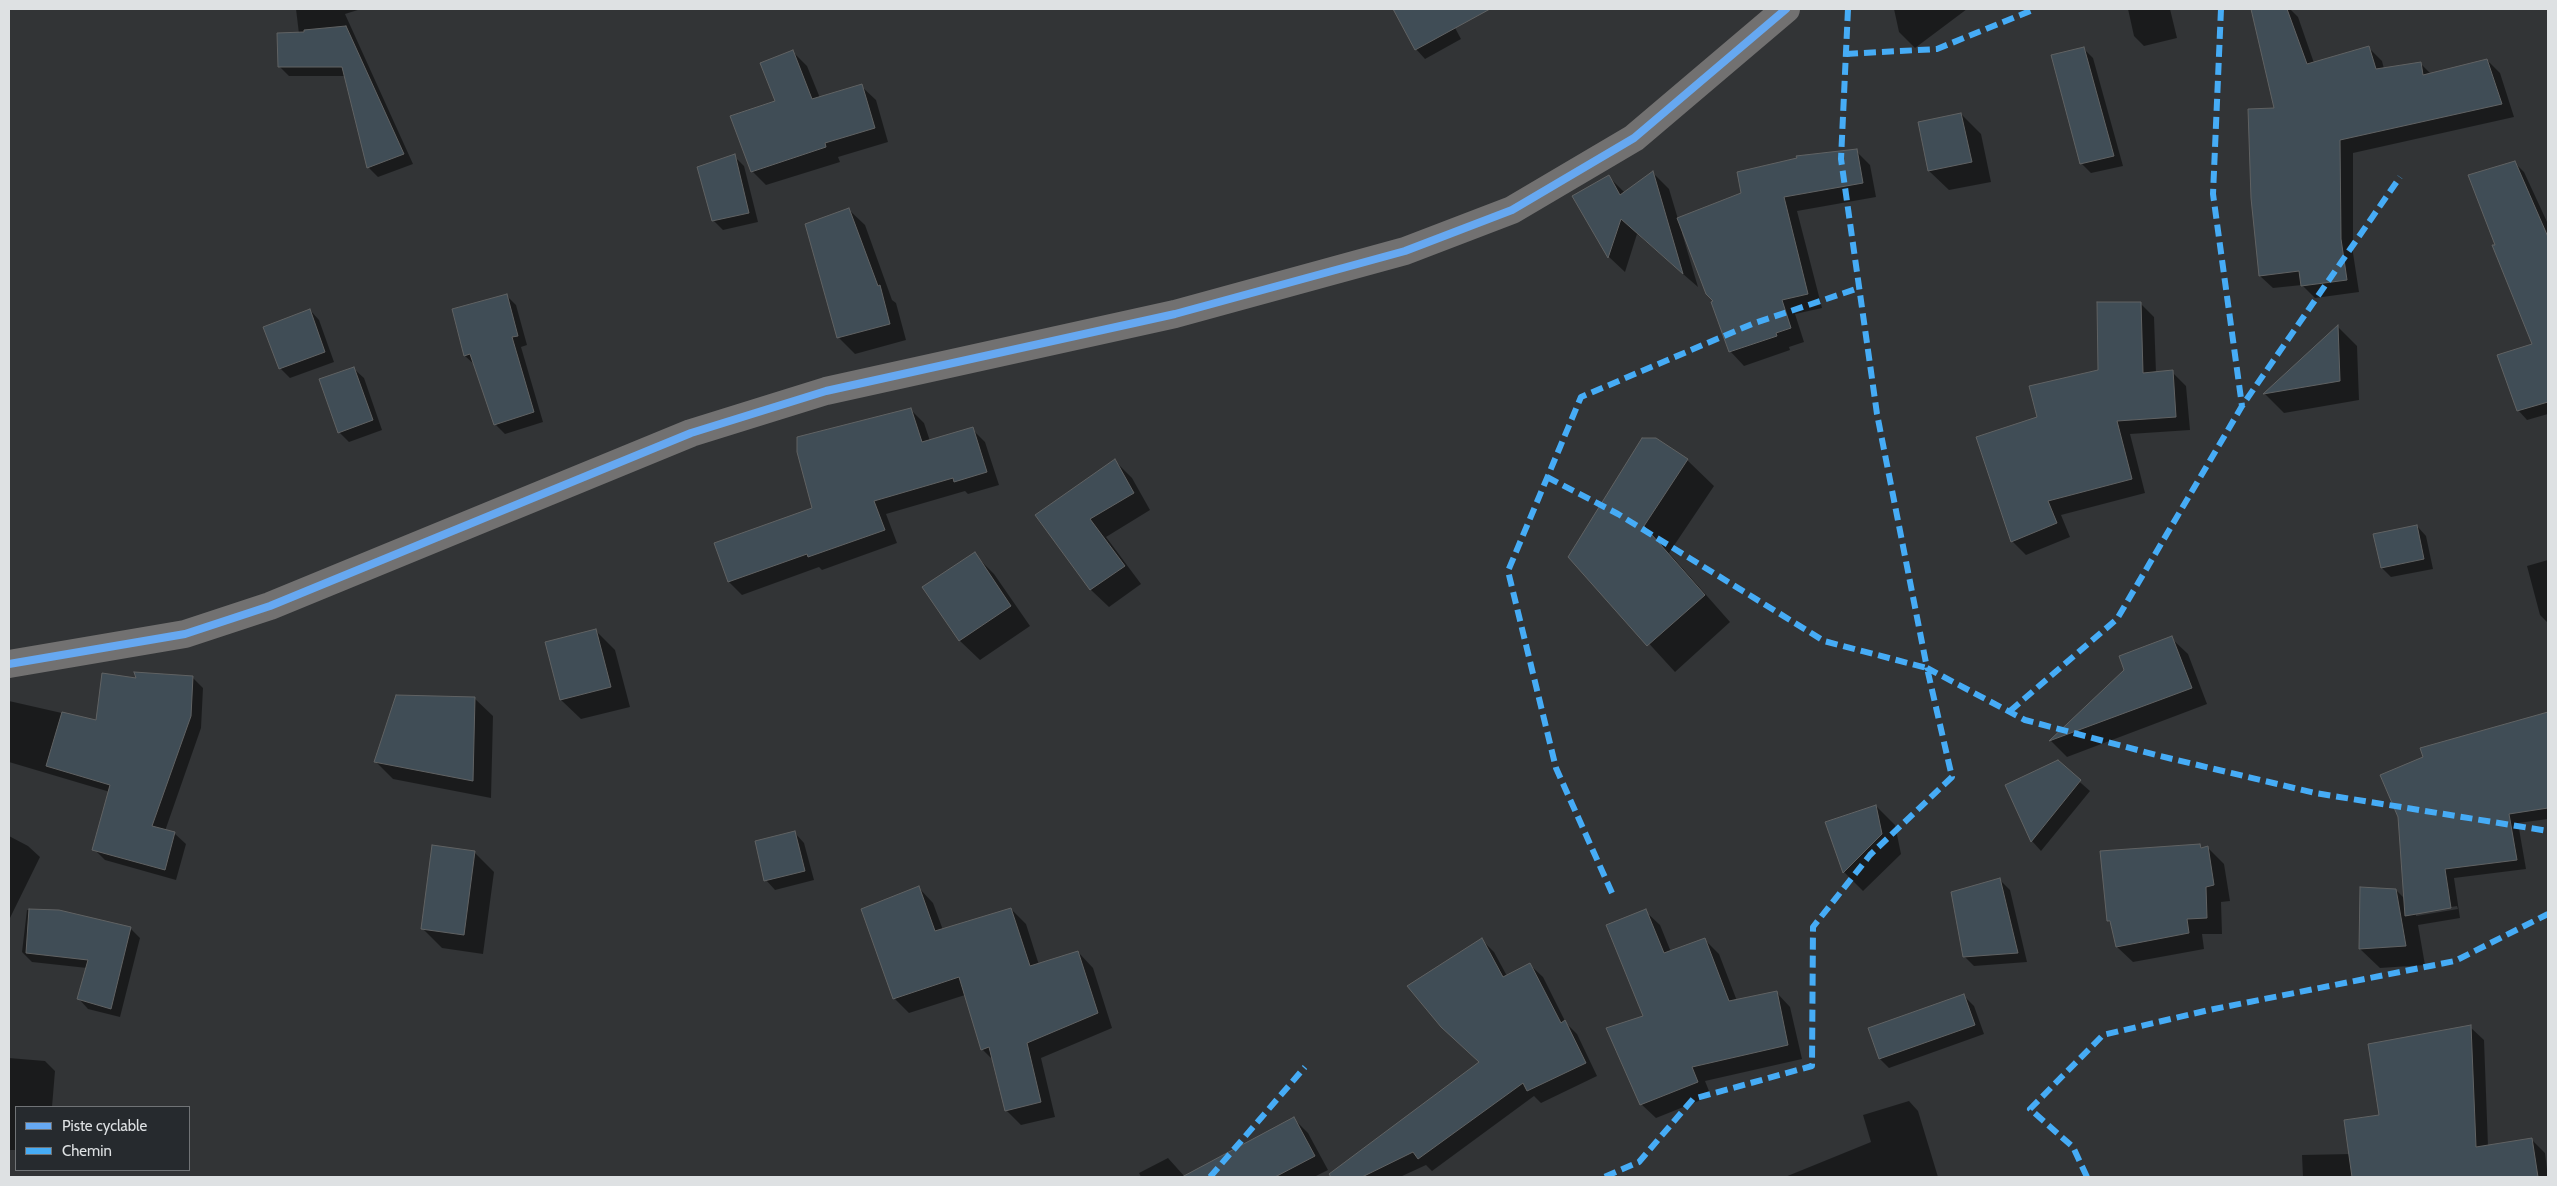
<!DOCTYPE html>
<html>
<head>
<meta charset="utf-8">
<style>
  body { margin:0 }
  #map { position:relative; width:2557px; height:1186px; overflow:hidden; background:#323436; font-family:Cabin,sans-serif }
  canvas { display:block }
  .frame { position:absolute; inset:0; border:10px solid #dee1e3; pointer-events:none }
  .legend { position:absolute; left:15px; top:1106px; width:175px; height:65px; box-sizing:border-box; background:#262a2e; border:1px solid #707376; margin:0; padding:6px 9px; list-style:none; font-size:15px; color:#dee1e3 }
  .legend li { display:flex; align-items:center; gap:10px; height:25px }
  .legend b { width:25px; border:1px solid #707376 }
</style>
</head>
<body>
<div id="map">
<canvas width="2557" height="1186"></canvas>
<div class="frame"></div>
<ul class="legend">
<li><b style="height:6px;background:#66a8f1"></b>Piste cyclable</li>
<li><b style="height:6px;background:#46acf6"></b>Chemin</li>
</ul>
</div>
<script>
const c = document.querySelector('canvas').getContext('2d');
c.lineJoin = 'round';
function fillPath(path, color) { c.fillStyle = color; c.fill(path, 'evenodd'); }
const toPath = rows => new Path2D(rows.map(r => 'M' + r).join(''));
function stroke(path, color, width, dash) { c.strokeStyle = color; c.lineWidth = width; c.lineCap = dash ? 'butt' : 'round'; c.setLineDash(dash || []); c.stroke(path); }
fillPath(toPath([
  [296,9,361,9,345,14,413,164,378,177,369,168,346,76,289,76,279,66,299,34],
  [1394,9,1445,9,1461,39,1425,59,1416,49],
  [1894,9,1967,9,1915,48,1899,32],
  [2128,9,2170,9,2177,38,2144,46,2134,36],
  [2261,9,2290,9,2298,17,2314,63,2369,48,2382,61,2384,69,2420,63,2432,75,2487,60,2500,73,2514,117,2353,153,2353,253,2359,292,2315,298,2302,285,2273,288,2260,276,2276,110,2252,11],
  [2083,48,2093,58,2123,166,2091,173,2081,163],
  [793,52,807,66,820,98,861,86,876,100,888,142,838,157,840,162,766,185,752,171],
  [1961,114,1981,134,1991,182,1949,190,1929,171,1919,123],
  [1856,151,1870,165,1876,197,1797,211,1822,308,1795,314,1804,342,1789,347,1790,350,1744,366,1730,351,1715,301,1684,233,1682,233,1698,287,1637,234,1625,272,1609,257,1573,197,1609,177,1625,193,1653,173,1669,189,1678,219],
  [734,156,744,166,758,222,723,230,713,220],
  [2514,162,2524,172,2548,224,2548,414,2527,420,2518,410,2534,344,2496,245],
  [848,209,865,225,892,300,896,303,906,340,855,354,839,338,806,225],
  [506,295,516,305,527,345,521,347,543,422,505,434,495,424,475,365,465,356,453,309],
  [2140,303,2154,317,2156,373,2172,372,2186,386,2190,430,2130,434,2145,493,2061,515,2070,537,2026,555,2012,541,2099,371],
  [310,310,319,320,334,362,290,378,280,368],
  [2338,327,2357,346,2359,400,2284,413,2265,394],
  [354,369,364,378,382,430,349,442,339,432],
  [911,410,924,423,930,441,972,429,985,442,999,485,968,494,965,491,886,514,897,543,822,570,819,567,742,595,729,582,814,509],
  [1114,460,1132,478,1150,510,1106,537,1141,584,1109,607,1091,590,1037,516],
  [1687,460,1714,486,1669,553,1730,622,1675,672,1569,556],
  [2417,526,2426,536,2433,569,2391,577,2382,568],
  [974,554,994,574,1030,626,980,660,960,641,924,588],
  [2548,560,2548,623,2540,615,2527,566],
  [595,630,615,650,630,707,581,719,561,700,546,643],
  [2171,638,2188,654,2207,704,2067,757,2051,741,2126,670],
  [192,677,203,688,201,728,165,831,174,833,186,844,176,880,105,860,94,849,110,792,9,762,9,701,97,721,137,679],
  [474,698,493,716,491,798,393,779,375,761],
  [2547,713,2548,819,2518,823,2526,869,2454,878,2460,918,2418,925,2425,965,2380,968,2360,949,2361,888,2396,890,2405,899],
  [2457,906,2458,909,2416,916,2416,913],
  [2057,762,2090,791,2041,851,2032,841,2007,785],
  [1876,806,1895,825,1901,854,1863,891,1844,872,1826,822],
  [795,833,804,843,814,880,775,890,766,880],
  [9,836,28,846,40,857,9,920],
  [2200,845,2203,849,2208,848,2224,864,2230,901,2221,902,2222,934,2202,934,2204,949,2133,962,2117,947,2112,924,2108,921],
  [474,852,494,872,483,954,442,948,423,929],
  [2000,880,2010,890,2027,962,1974,966,1964,956],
  [918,887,933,903,943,930,1011,909,1026,924,1039,965,1078,952,1093,968,1112,1028,1041,1058,1055,1117,1021,1125,1006,1110,994,1061,982,1049,965,995,909,1013,894,998],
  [27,910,59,912,130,928,140,938,120,1017,88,1009,79,999,87,968,32,962,22,952],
  [1645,911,1660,925,1671,952,1705,940,1719,954,1737,1001,1776,992,1790,1007,1802,1059,1705,1081,1711,1096,1656,1118,1641,1104],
  [1482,940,1494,952,1507,976,1530,965,1543,977,1566,1023,1577,1034,1597,1076,1541,1103,1534,1096,1432,1171,1426,1165,1400,1177,1332,1177,1330,1174,1480,1062],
  [1964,996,1974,1006,1984,1034,1889,1068,1880,1059],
  [2470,1027,2484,1040,2488,1146,2532,1140,2545,1153,2548,1177,2303,1177,2302,1155,2350,1154,2380,1116],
  [9,1058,45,1061,55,1071,52,1107,16,1107,16,1150,9,1150],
  [1909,1101,1918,1111,1938,1177,1785,1177,1871,1142,1863,1115],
  [1294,1119,1308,1133,1328,1170,1314,1177,1141,1177,1139,1173,1168,1158,1185,1177]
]), '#0007');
const building = toPath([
  [1393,9,1490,9,1415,50,1393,9],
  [2251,9,2287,9,2307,64,2369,46,2376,69,2421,62,2423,75,2487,59,2502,104,2340,140,2341,239,2347,280,2301,286,2299,271,2259,276,2251,198,2248,109,2274,108,2251,9],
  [346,26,404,154,367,168,342,67,278,67,277,33,304,32,304,30,346,26],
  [2084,47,2114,156,2080,164,2051,55,2084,47],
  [793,50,812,99,862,84,875,128,825,143,826,147,751,172,730,116,775,101,760,63,793,50],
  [1961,113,1972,162,1928,171,1918,122,1961,113],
  [1857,149,1863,183,1784,197,1808,294,1782,300,1791,328,1776,333,1777,336,1729,352,1711,302,1713,301,1706,294,1677,218,1741,193,1737,172,1797,158,1796,156,1857,149],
  [735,154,749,213,712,221,697,167,735,154],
  [2515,161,2548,237,2548,402,2517,411,2497,355,2532,344,2492,245,2495,245,2468,175,2515,161],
  [1653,171,1683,274,1621,219,1608,258,1572,196,1609,175,1620,195,1653,171],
  [849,208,878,286,880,285,890,324,837,338,805,224,849,208],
  [507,294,518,336,512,337,534,412,494,425,470,354,464,356,452,309,507,294],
  [2097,302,2141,302,2143,373,2173,370,2176,417,2117,421,2132,479,2048,501,2057,523,2011,542,1976,437,2037,417,2029,386,2098,370,2097,302],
  [310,309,325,352,279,369,263,327,310,309],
  [2338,325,2340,381,2263,394,2338,325],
  [354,367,373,420,338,433,319,379,354,367],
  [911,408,922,442,973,427,987,472,954,482,953,478,874,501,885,530,808,557,807,554,728,582,714,543,812,508,797,452,797,437,911,408],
  [1642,438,1656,438,1688,459,1644,526,1705,595,1647,646,1568,557,1642,438],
  [1115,459,1134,493,1090,519,1125,566,1090,590,1035,515,1115,459],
  [2417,525,2424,559,2381,568,2373,534,2417,525],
  [975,552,1011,606,959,641,922,587,975,552],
  [596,629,611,687,560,700,545,642,596,629],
  [2172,636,2192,688,2049,741,2124,670,2119,656,2172,636],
  [134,672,193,676,191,716,152,826,175,832,165,870,92,850,110,785,46,766,62,712,96,720,102,673,136,678,134,672],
  [396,695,475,697,473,781,374,762,396,695],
  [2548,712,2548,808,2509,814,2517,860,2445,869,2451,908,2405,916,2398,817,2380,775,2423,757,2420,748,2548,712],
  [2058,760,2081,780,2031,842,2005,785,2058,760],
  [1876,805,1882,834,1843,873,1825,822,1876,805],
  [795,831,805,871,764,881,755,841,795,831],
  [2200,844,2201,848,2208,846,2214,885,2206,887,2207,918,2187,919,2189,933,2116,947,2110,921,2107,921,2100,851,2200,844],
  [432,845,475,851,464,935,421,929,432,845],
  [2000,878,2018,953,1963,957,1951,892,2000,878],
  [919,886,935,931,1011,908,1030,966,1078,951,1098,1013,1027,1043,1041,1102,1005,1111,989,1047,981,1050,959,977,893,999,861,909,919,886],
  [2360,887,2396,889,2406,946,2359,949,2360,887],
  [29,909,59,910,131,927,111,1009,77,999,88,960,26,953,29,909],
  [1646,909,1664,953,1705,938,1729,1001,1777,991,1788,1045,1692,1067,1698,1082,1640,1105,1606,1028,1643,1016,1606,925,1646,909],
  [1482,938,1503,977,1530,963,1561,1023,1565,1020,1586,1063,1527,1091,1523,1083,1418,1159,1413,1152,1362,1177,1331,1177,1329,1174,1479,1062,1441,1027,1407,986,1482,938],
  [1964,994,1975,1025,1879,1059,1868,1028,1964,994],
  [2471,1025,2476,1147,2532,1138,2538,1177,2352,1177,2344,1120,2379,1115,2368,1044,2471,1025],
  [1294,1117,1315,1156,1275,1177,1182,1177,1294,1117]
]);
fillPath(building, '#404d56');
stroke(building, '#606263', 1);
stroke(toPath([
  [9,664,185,634,270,606,691,433,826,391,1175,314,1405,251,1512,210,1634,138,1786,9]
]), '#727171', 28);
stroke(toPath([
  [1848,9,1841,159,1877,414,1927,668,2025,720,2160,756,2315,793,2548,831],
  [2221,9,2213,194,2242,406],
  [1846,54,1937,49,2035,9],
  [1547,477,1618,514,1824,641,1927,668,1952,777,1870,855,1813,927,1812,1066,1693,1099,1639,1162,1604,1177],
  [2010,711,2117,619,2242,406,2400,177],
  [1612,893,1556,768,1508,571,1581,397,1752,324,1859,288],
  [1210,1177,1305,1067],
  [2087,1177,2073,1147,2030,1109,2103,1035,2209,1010,2455,961,2548,914]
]), '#46acf6', 6, [12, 6]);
stroke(toPath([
  [9,664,185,634,270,606,691,433,826,391,1175,314,1405,251,1512,210,1634,138,1786,9]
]), '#66a8f1', 8);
</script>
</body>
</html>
